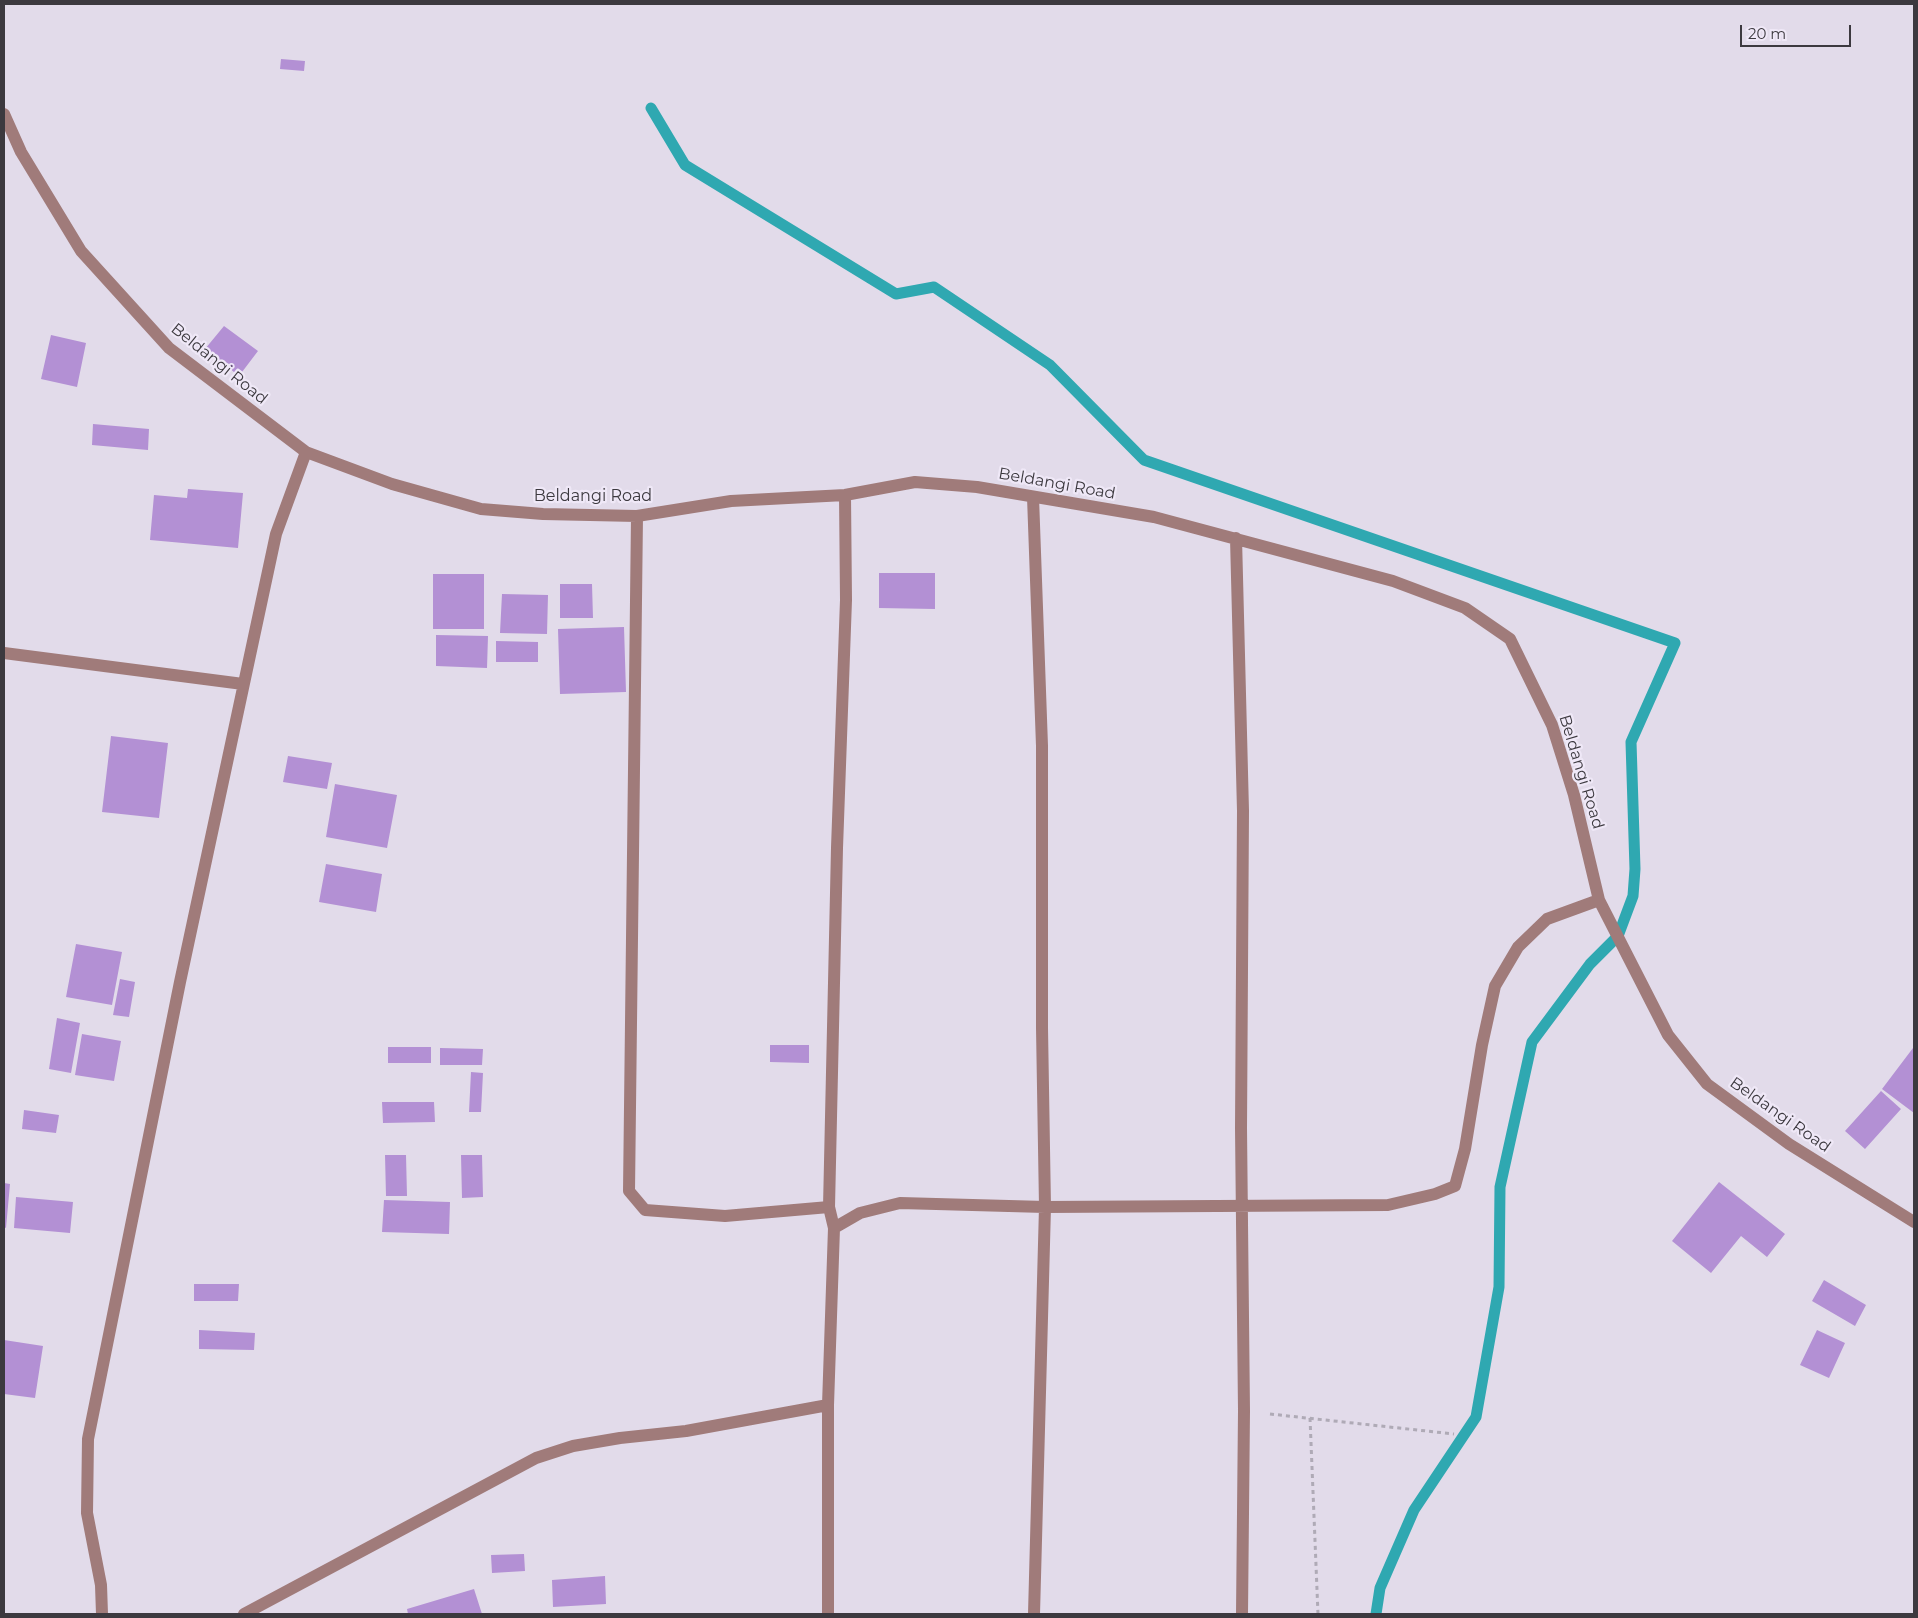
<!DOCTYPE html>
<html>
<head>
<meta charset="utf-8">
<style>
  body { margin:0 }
  #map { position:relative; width:1918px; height:1618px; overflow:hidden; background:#e2dbea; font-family:Montserrat,sans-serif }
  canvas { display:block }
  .frame { position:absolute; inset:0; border:5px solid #3c393f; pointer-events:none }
  .scale { position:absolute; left:1740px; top:25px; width:111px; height:22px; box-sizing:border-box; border:2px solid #3c393f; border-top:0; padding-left:6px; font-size:15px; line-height:18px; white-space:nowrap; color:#3c393f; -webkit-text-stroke:4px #efe8f7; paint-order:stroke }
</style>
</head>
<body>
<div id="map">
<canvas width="1918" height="1618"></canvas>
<div class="frame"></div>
<div class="scale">20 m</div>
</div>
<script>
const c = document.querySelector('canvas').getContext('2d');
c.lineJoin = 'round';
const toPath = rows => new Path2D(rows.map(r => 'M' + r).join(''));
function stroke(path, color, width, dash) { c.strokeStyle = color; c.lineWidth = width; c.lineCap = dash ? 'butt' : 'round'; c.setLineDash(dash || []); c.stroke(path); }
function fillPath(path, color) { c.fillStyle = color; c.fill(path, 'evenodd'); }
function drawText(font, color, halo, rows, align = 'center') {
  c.font = font + ' Montserrat,sans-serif'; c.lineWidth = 4.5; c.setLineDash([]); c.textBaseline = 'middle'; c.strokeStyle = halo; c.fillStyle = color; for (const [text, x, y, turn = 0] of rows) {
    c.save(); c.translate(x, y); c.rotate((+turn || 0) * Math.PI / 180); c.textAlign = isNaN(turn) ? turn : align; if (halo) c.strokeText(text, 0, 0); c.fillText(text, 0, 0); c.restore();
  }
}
stroke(toPath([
  [651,108,685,165,896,294,934,287,1050,365,1144,460,1675,643,1631,742,1635,869,1633,896,1618,936,1590,964,1532,1042,1500,1187,1499,1287,1476,1417,1414,1510,1380,1588,1376,1614]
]), '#2fa8b1', 11);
fillPath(toPath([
  [281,59,305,61,304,71,280,69],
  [224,326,258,351,239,376,205,349],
  [51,335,86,343,77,387,41,379],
  [93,424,149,429,148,450,92,445],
  [188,489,243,493,238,548,150,540,154,495,187,498],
  [879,573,935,573,935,609,879,608],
  [433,574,484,574,484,629,433,629],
  [560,584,592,584,593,618,560,618],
  [502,594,548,595,547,634,500,633],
  [624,627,626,692,560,694,558,629],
  [436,635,488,636,487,668,436,666],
  [496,641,538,642,538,662,496,662],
  [111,736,168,743,159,818,102,812],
  [288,756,332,763,327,789,283,782],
  [335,784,397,795,387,848,326,837],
  [326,864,382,874,376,912,319,902],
  [76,944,122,952,112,1005,66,997],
  [120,979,135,982,129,1017,113,1015],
  [57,1018,80,1023,71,1073,49,1069],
  [82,1034,121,1041,114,1081,75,1075],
  [770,1045,809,1045,809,1063,770,1062],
  [388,1047,431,1047,431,1063,388,1063],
  [440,1048,483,1049,482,1065,440,1065],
  [1913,1048,1914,1049,1914,1113,1882,1089],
  [471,1072,483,1073,481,1112,469,1112],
  [1881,1091,1901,1109,1865,1149,1845,1131],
  [382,1102,434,1102,435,1122,383,1123],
  [24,1110,59,1115,56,1133,22,1129],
  [385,1155,406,1155,407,1196,386,1196],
  [461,1155,482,1155,483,1197,462,1198],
  [1719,1182,1785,1234,1767,1257,1741,1236,1711,1273,1672,1241],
  [4,1183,10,1184,6,1228,4,1227],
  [16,1197,73,1202,70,1233,14,1228],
  [384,1200,450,1202,449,1234,382,1232],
  [1824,1280,1866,1305,1855,1326,1812,1301],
  [194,1284,239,1284,238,1301,194,1301],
  [199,1330,255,1333,254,1350,199,1349],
  [1817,1330,1845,1343,1829,1378,1800,1365],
  [4,1340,43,1346,35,1398,4,1394],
  [524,1554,525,1571,492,1573,491,1555],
  [605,1576,606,1604,553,1607,552,1580],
  [474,1589,482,1614,408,1614,407,1609]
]), '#b390d4');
stroke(toPath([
  [1270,1414,1454,1434],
  [1310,1418,1318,1614]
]), '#afaab6', 3, [4, 4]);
stroke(toPath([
  [4,114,21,152,81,251,169,348,306,452,392,484,481,509,543,514,637,516,731,501,845,495,915,482,977,487,1154,517,1393,581,1465,608,1510,639,1552,725,1574,795,1599,900,1668,1035,1707,1084,1789,1144,1914,1222],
  [1033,497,1042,746,1042,1028,1045,1207,1034,1614],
  [637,516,629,1191,645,1210,725,1216,829,1207],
  [1236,538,1243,811,1241,1128,1244,1411,1242,1614],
  [4,653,243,684],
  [834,1228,829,1207,837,848,846,600,845,495],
  [102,1614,101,1585,87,1513,88,1439,180,982,276,534,306,452],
  [244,1614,536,1458,573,1446,620,1438,686,1431,828,1405],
  [828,1614,828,1405,834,1228,860,1213,900,1203,1045,1207,1388,1205,1435,1194,1455,1186,1465,1149,1482,1045,1495,986,1518,947,1547,919,1599,900]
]), '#a07b7a', 12);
drawText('16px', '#3c393f', '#efe8f7', [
  ["Beldangi Road",219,364,39],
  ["Beldangi Road",1057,484,10],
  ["Beldangi Road",593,496],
  ["Beldangi Road",1581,772,73],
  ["Beldangi Road",1780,1115,35]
]);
</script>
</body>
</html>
